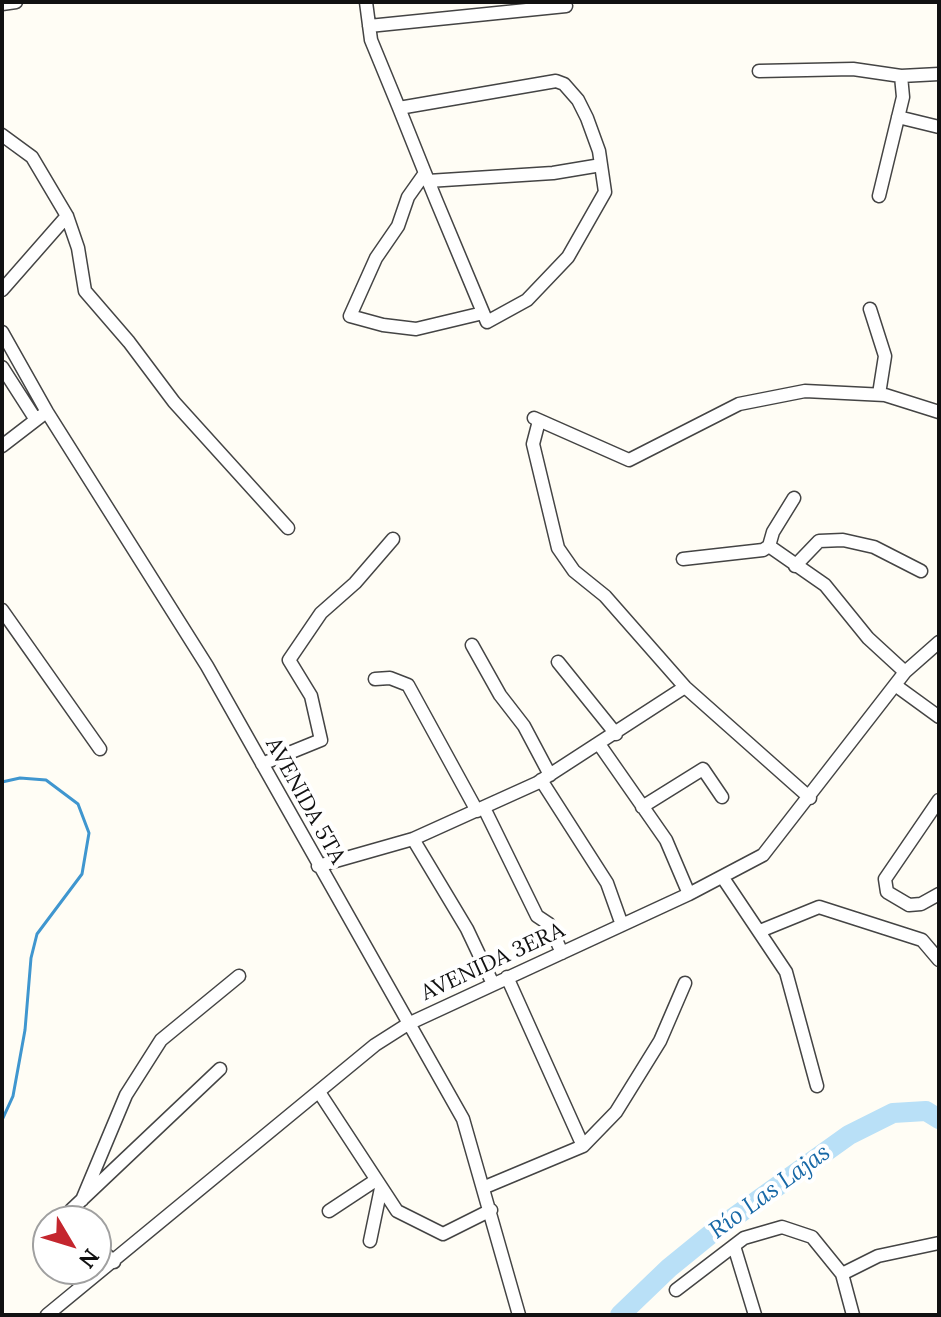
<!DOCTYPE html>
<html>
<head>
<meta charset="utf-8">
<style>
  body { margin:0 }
  #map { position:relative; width:941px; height:1317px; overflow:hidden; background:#fffdf5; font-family:Lora,serif }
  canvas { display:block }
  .frame { position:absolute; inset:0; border:4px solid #111; pointer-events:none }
  .north { position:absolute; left:32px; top:1205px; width:80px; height:80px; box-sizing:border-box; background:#fff; border:2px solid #a0a0a0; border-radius:50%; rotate:128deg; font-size:22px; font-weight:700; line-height:32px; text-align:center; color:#111 }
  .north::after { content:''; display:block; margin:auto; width:28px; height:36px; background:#c4262e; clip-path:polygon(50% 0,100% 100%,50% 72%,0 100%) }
</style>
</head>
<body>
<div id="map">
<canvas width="941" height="1317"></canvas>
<div class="frame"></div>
<div class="north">N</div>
</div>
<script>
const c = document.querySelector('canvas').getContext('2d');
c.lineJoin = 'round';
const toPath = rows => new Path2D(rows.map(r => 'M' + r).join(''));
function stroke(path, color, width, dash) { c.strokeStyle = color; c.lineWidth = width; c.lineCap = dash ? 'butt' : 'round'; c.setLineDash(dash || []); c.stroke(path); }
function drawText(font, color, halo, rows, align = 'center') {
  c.font = font + ' Lora,serif'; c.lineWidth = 8; c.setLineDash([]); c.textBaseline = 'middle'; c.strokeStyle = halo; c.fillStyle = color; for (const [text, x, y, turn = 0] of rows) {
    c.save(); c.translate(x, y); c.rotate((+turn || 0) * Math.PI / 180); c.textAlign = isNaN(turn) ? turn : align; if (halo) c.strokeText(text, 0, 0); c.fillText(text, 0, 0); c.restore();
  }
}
stroke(toPath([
  [2,782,20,778,46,780,78,804,89,833,82,874,37,934,31,958,25,1030,13,1096,2,1120]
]), '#3f96cf', 3);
stroke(toPath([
  [620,1315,669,1268,712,1233,849,1135,893,1113,926,1111,939,1119]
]), '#b9e0f7', 20);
const minor = toPath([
  [366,2,371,40,399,108,425,173,436,200,487,322,527,300,568,257,605,192,599,151,587,118,578,100,564,84,556,81,399,108],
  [2,4,16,2],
  [369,26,566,6],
  [759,71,853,69,901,76,939,74],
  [898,117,939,127],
  [2,135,32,157,67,216,78,248,85,291,129,342,174,402,288,528],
  [425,173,408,197,398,226,376,258,350,316,383,325,416,329,483,313],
  [428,181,553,173,601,165],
  [879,196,903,97,901,76],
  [2,290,67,216],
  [870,309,885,356,879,394],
  [2,332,47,412,207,666,463,1119,519,1315],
  [2,367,36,420],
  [534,418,629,460,739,404,805,391,885,395,939,412],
  [539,421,533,444,558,548,574,571,605,596,685,687,810,798],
  [2,446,41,416],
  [769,546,825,585,868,638,905,672],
  [683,559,763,550,769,546,773,532,794,498],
  [795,566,819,541,843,540,874,547,921,571],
  [2,610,100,749],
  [472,645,500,695,524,726,550,775],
  [558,662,616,734],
  [375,679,390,678,408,685,477,811],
  [895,685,939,717],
  [599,744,666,840,689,894],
  [262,764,321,740,311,696,289,660,321,613,355,583,393,539],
  [541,780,607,883,622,925],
  [939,800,885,879,887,892,909,905,921,904,939,894],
  [642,807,703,769,722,797],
  [484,808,537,916,549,924,562,953],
  [413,839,467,929,493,984],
  [318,866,413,839,537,783,685,687],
  [723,878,786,972,817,1086],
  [760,931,819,907,922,940,939,960],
  [507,977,583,1146],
  [319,1092,397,1211,443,1234,491,1210],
  [485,1187,583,1146,616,1112,660,1041,685,983],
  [82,1200,126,1095,161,1040,239,976],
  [329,1211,376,1180],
  [72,1221,71,1210,220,1069],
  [370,1241,381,1188],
  [96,1245,114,1262],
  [734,1246,755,1315],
  [842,1274,878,1256,939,1243],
  [676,1290,744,1238,782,1227,812,1237,842,1274,853,1315],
  [47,1315,375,1045,408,1024,689,894,763,855,905,672,939,642]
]);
stroke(minor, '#444', 15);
stroke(minor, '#fff', 12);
drawText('22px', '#111', '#fff', [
  ["AVENIDA 5TA",305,801,61],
  ["AVENIDA 3ERA",493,962,-25]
]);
drawText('italic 24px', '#1768a6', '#fff', [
  ["Río Las Lajas",770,1192,-36]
]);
</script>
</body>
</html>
